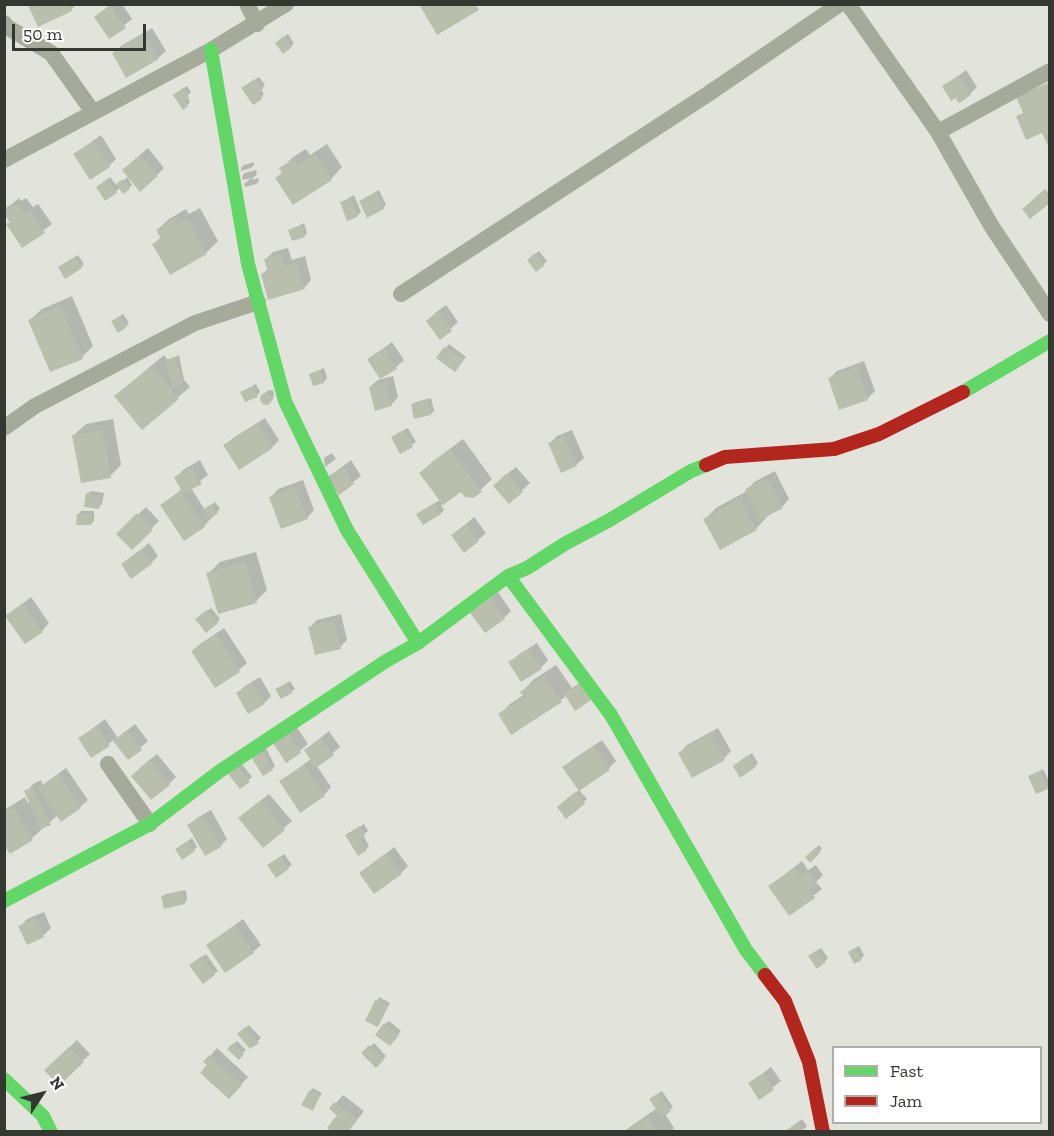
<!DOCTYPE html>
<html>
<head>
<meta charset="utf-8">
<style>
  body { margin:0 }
  #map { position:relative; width:1054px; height:1136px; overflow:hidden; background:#e2e4dc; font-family:"Zilla Slab",serif }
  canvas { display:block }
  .frame { position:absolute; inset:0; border:6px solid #353731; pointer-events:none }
  .legend { position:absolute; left:832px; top:1046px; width:210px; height:78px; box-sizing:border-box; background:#fff; border:2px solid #aeafad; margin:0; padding:8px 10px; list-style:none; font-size:18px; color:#353731 }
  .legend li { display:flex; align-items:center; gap:12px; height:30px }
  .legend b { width:30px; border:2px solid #aeafad }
  .north { position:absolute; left:12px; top:1064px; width:60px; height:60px; -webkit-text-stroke:4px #fff; paint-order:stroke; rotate:55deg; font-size:16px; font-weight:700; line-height:24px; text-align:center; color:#353731 }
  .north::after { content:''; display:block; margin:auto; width:21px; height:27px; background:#353731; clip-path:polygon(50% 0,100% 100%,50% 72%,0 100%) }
  .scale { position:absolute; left:12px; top:24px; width:134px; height:27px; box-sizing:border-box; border:3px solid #353731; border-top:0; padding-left:8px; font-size:18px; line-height:21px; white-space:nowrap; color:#353731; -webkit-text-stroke:4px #fff; paint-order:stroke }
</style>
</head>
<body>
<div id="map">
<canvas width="1054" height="1136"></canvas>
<div class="frame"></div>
<ul class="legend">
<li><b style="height:8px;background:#63d668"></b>Fast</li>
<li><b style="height:8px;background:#b3261e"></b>Jam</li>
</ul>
<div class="north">N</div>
<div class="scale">50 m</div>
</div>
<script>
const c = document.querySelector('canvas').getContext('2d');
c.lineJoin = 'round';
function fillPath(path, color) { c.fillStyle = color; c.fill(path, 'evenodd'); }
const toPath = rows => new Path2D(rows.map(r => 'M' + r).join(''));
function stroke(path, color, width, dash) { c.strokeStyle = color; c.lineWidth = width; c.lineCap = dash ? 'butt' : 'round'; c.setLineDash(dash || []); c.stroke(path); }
fillPath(toPath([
  [29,4,76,4,71,10,39,25],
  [111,4,122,4,132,19,109,37,96,17],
  [152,28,166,51,158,58,114,54,121,46],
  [288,34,294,43,291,46,280,40],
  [966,70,977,87,970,94,944,87],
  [259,77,265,85,261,89,264,94,261,98,247,85],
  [187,86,191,92,187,96,190,102,187,105,178,92],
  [101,135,116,159,109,166,75,154],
  [327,144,342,167,331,179,283,172,281,169,293,157,306,149,310,155],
  [148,148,164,168,157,175,130,177,128,178,132,185,129,188,120,187,116,192,101,184,110,177,117,186,129,176,131,163],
  [254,162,254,165,251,168,241,171,241,168,244,165],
  [256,170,257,174,251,180,258,178,259,181,256,184,245,187,244,184,251,178,243,180,242,176,245,173],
  [379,190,386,205,383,208,360,201],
  [354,195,361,212,357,216,342,202],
  [19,198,21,201,26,198,33,207,38,204,52,224,23,246,4,211],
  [200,208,218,241,207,252,170,273,154,244,161,237,157,230,169,219,186,209,189,214],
  [304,223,307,233,304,236,290,230],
  [288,248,292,260,305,256,311,280,304,288,262,274,269,268,266,259,273,252],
  [539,251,547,261,544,264,532,257],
  [78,255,84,264,81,267,63,264],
  [72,296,93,346,82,357,30,320,42,309],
  [446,305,458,322,440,338,435,313],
  [123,314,129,323,126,326,113,321],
  [392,342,404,360,396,367,380,377,369,359],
  [449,344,466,357,458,367,438,358],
  [164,355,168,360,179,355,184,380,190,387,142,428,128,385],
  [864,361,875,391,868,398,840,408,830,378,837,371],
  [324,368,327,378,324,382,314,385,311,374],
  [393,376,398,397,391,405,370,387,378,380],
  [256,384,260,392,257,395,242,392],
  [269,390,274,391,273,399,266,404,262,402,262,395],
  [431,398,434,411,431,414,412,405,416,402],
  [265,418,279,440,272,447,225,446,233,438],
  [113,419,121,465,110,476,74,435,86,424],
  [408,428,416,442,400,452,396,434],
  [572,430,584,458,576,465,550,443,557,436],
  [463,439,492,479,473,497,461,490,441,505,444,510,441,513,424,523,421,511,440,500,421,473,432,462],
  [332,453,336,459,325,467,324,458],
  [200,460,208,475,191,488,205,510,215,502,220,509,204,526,162,505,182,489,176,478,183,470],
  [351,460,361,476,339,493,329,477],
  [516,467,530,483,509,502,502,478],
  [775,471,789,499,782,507,766,515,767,517,756,529,705,519,716,508,747,491,754,482],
  [303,480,314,510,307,518,271,497,278,489],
  [91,491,104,493,102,504,99,507,87,494],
  [146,507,159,521,132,548,118,534],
  [81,511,94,511,94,521,91,524,78,515],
  [474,517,486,533,478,540,453,535],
  [149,543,158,556,151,563,123,565],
  [256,552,267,590,256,601,208,574,220,562],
  [498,592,511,611,504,618,472,613],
  [31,597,49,623,42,631,7,616],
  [211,608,220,619,217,622,201,616],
  [341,614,347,640,340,647,310,627,317,620],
  [224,628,247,663,239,670,216,686,193,651,200,644],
  [537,643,548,660,541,668,510,663,518,655],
  [556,665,572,688,588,677,561,700,500,714,511,703,524,695,522,692,533,680],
  [260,677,271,696,264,703,237,693,245,686],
  [290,681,295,689,291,692,277,689],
  [105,719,118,738,135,724,148,741,128,758,114,740,91,756,80,738],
  [296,726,308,744,287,761,275,743],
  [718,728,731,751,724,758,680,753,687,745],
  [329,731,340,747,317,766,331,787,324,795,281,781,311,759,305,750],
  [602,740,616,761,609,768,579,789,564,767,572,760],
  [266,748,275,766,272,769,253,757],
  [752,753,758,763,755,766,738,763],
  [157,754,176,777,169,784,140,768],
  [242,764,252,777,240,787,230,774],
  [66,768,88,800,80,807,58,815,32,838,11,852,4,843,4,810,25,797,28,803,30,802,26,792,33,784,41,780,43,785],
  [1043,769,1050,783,1047,788,1030,776],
  [579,790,587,799,566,817,562,804],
  [269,794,292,821,263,846,248,811],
  [211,810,227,839,220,846,189,825,197,818],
  [364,824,368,831,363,835,369,846,366,849,347,835],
  [192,838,197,847,194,850,180,846],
  [819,845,822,849,810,861,807,857],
  [394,847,408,866,401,873,361,874],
  [284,854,292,865,276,876,269,865],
  [802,861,808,870,816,865,823,875,816,882,822,889,789,914,770,886],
  [186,890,187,900,184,903,163,897,166,894],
  [44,912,51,928,43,936,20,927,27,919],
  [243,919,261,945,253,952,208,945],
  [859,946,864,955,861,959,853,949],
  [821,948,828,958,825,961,813,953],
  [206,954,218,971,203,982,195,962],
  [379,997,390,1003,378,1026,367,1020],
  [389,1021,401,1031,393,1041,385,1024],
  [249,1025,261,1038,251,1047,239,1034],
  [77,1040,90,1054,59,1084,46,1070],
  [237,1041,246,1050,238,1058,229,1049],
  [374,1043,386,1056,376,1066,363,1053],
  [217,1048,248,1077,236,1090,205,1062],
  [771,1067,781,1081,759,1098,749,1084],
  [313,1088,322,1093,312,1109,310,1091],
  [662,1091,673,1107,665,1114,674,1128,671,1132,623,1132,657,1108,654,1096],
  [343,1095,364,1111,348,1132,339,1115,331,1109],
  [802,1119,807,1126,803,1130,788,1130]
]), '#0003');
fillPath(toPath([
  [419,4,475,4,479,10,437,35],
  [28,5,69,5,72,11,38,27],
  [110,5,126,28,109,39,94,17],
  [144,34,159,59,126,78,112,53],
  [284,36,292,47,283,54,275,43],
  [958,76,971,95,959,103,955,98,951,101,942,86],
  [255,79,263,89,258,93,262,99,253,105,241,88],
  [1050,82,1050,150,1042,133,1026,140,1016,116,1023,113,1016,96],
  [183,88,189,97,184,100,188,106,183,110,173,95],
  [93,141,110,167,90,180,73,154],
  [315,154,332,180,293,205,275,178,282,173,279,168,294,159,298,165],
  [140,155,158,176,140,192,122,170],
  [107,179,117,193,105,201,96,187],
  [123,179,130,189,123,194,116,184],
  [1045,189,1050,194,1050,203,1030,219,1022,209],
  [376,192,384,209,367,218,359,201],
  [351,198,358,217,347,221,340,202],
  [11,204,13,207,18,204,25,213,30,210,45,233,22,248,6,224,10,222,4,214,4,209],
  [174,219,177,224,188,219,207,254,170,275,152,244,161,239,156,230],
  [301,225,305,237,292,241,288,230],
  [535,253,545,265,536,272,527,260],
  [281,254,284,266,297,263,305,289,268,300,261,274,268,272,264,259],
  [75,257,82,268,65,279,58,267],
  [60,306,83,359,50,372,28,320],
  [438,311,452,331,440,340,426,321],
  [120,316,127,327,118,333,111,321],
  [444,347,464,360,455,372,436,358],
  [384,348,397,369,380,379,367,359],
  [175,357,183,384,172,387,165,360],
  [152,366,179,399,142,430,114,396],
  [857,367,868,400,839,410,828,378],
  [320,370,324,383,313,386,309,374],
  [385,382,392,406,375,411,369,387],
  [253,386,258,397,245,402,240,392],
  '260 399a6 6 0 1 1 12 0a6 6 0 1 1-12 0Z',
  [428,400,431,415,414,419,411,404],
  [257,424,273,448,239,470,223,445],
  [102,430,111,478,81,483,72,435],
  [405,430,413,447,400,454,391,437],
  [564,436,577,466,561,473,548,443],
  [450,449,482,492,473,498,465,497,461,492,443,505,419,473],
  [192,467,202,484,183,494,174,477],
  [343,467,354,484,339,495,327,477],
  [507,473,523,492,509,504,493,486],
  [767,478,783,508,760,520,745,489],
  [295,487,308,519,281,529,269,497],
  [180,491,205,527,184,541,160,505],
  [86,493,101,496,99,509,84,507],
  [740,499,757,530,720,550,703,519],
  [435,503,441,514,423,525,416,514],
  [211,504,218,513,210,519,203,510],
  [137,513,153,530,132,550,116,534],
  [77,514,92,514,91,525,76,525],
  [466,524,479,541,464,553,451,535],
  [141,549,152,564,131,579,121,564],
  [245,562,257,603,218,614,206,573],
  [490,598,505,619,485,633,470,613],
  [23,603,43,632,25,644,5,616],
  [207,610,218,623,206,633,195,619],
  [334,620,341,649,315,655,308,627],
  [216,634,240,672,215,688,191,651],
  [529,649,542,669,521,682,508,662],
  [544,676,562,702,511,735,498,714,524,697,520,692],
  [252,683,265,704,248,714,236,693],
  [287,683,292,693,281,699,275,689],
  [580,684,591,700,575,711,564,694],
  [97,726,110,746,91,758,78,738],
  [127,730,142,750,128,760,113,741],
  [288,732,301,753,286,763,273,743],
  [710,734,725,760,692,778,678,753],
  [321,738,334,755,316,768,304,750],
  [594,746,610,770,579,791,562,767],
  [262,751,273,770,263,776,251,757],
  [748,755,756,767,740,778,733,766],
  [149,760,170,785,151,800,131,776],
  [304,765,325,796,300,813,279,781],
  [238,767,250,782,240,789,228,774],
  [1040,771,1048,789,1036,794,1028,776],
  [58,774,81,808,61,822,38,788],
  [33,787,51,825,41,829,24,791],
  [575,792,585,804,566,819,557,807],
  [261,800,285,830,263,848,238,818],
  [13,807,33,840,10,854,4,845,4,812],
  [203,816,221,847,205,856,187,825],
  [360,826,365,835,360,839,367,850,358,856,345,835],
  [188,841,195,851,182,860,175,849],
  [815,848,820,853,810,863,805,857],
  [386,853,402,874,374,894,359,873],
  [281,856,289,869,276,878,267,865],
  [794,868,800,876,808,871,817,884,809,889,815,898,789,916,768,886],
  [183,892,185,904,164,909,161,896],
  [36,918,44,937,27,945,18,926],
  [235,925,254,953,225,973,206,945],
  [855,948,862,960,854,964,848,952],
  [817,950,826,962,817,969,808,956],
  [202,956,215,975,203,984,189,965],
  [375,1000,388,1006,378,1027,365,1021],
  [384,1023,399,1035,390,1046,375,1035],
  [245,1027,259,1043,250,1049,237,1034],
  [233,1043,244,1054,239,1060,227,1049],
  [369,1045,384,1060,376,1068,361,1053],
  [69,1047,84,1062,59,1086,44,1070],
  [209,1055,242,1085,229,1099,200,1073,207,1065,203,1062],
  [763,1073,774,1090,759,1100,748,1083],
  [309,1091,320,1096,313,1111,301,1105],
  [659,1093,671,1111,662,1118,649,1099],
  [334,1102,357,1119,348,1132,331,1132,327,1128,337,1115,329,1109],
  [648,1117,658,1132,626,1132],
  [798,1122,805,1132,784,1132]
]), '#babfad');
stroke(toPath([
  [247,4,257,24],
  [848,4,938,132,992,227,1050,314],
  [4,23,7,27,51,53,93,112],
  [938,132,1050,71],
  [4,160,211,50,286,4],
  [401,294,708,94,840,4],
  [4,428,35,406,195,323,258,302],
  [108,764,150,824]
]), '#a6aa9a', 16);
stroke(toPath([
  [211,50,248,264,285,401,347,530,418,643],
  [963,392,1050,341],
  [508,576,611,715,746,950,765,975],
  [4,901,150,824,220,771,386,661,418,643,508,576,527,568,566,543,608,521,691,471,706,465],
  [4,1079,43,1116,51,1132]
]), '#63d668', 14);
stroke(toPath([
  [706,465,725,457,834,449,879,434,963,392],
  [765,975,785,1001,809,1062,823,1132]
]), '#b3261e', 14);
</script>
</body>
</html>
